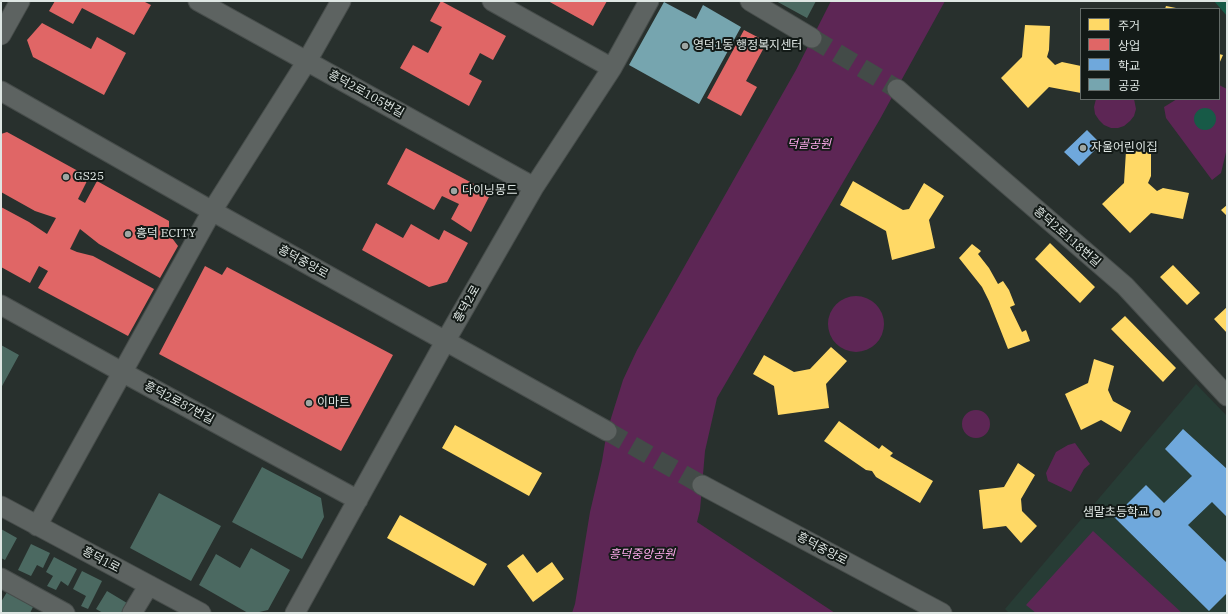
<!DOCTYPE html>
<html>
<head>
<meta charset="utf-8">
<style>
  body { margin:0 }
  #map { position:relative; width:1228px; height:614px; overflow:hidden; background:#28302d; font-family:"IBM Plex Serif","Noto Sans KR",serif }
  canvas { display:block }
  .frame { position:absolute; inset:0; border:2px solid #dee6e3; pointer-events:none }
  .legend { position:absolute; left:1080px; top:8px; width:140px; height:92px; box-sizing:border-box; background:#131a17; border:1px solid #646c69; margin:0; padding:5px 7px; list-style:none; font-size:12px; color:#dee6e3 }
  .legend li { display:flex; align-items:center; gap:8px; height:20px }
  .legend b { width:20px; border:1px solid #646c69 }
</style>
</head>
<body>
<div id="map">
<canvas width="1228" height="614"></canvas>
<div class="frame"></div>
<ul class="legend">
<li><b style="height:11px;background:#ffd966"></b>주거</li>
<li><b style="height:11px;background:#e06666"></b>상업</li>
<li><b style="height:11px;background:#6fa8dc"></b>학교</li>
<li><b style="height:11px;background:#76a5af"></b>공공</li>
</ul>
</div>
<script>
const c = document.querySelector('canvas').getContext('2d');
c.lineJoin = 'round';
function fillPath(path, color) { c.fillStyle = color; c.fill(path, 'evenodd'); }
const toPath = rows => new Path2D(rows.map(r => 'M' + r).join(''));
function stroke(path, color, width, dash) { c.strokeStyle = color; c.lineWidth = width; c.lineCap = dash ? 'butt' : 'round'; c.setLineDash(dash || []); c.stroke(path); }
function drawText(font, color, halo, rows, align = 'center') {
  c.font = font + ' "IBM Plex Serif","Noto Sans KR",serif'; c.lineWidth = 4; c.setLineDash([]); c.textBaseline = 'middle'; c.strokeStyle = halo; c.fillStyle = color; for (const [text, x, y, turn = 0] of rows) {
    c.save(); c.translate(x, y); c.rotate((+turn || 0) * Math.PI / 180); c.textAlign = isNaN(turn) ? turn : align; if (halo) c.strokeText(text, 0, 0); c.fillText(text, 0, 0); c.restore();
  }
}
fillPath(toPath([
  [1196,384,1227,416,1227,613,1009,613,1005,609]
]), '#273c35');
fillPath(toPath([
  [831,1,945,1,880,119,717,398,705,451,700,510,697,522,835,613,572,613,575,604,590,512,602,461,607,431,623,380,637,350,796,70],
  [1219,85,1227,89,1227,148,1221,173,1212,180,1166,118,1164,107,1177,99,1219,99],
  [1096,99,1134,99,1136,109,1134,116,1130,121,1124,126,1118,128,1111,128,1104,125,1099,120,1095,114,1094,107],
  '828 324a28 28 0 1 1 56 0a28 28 0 1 1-56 0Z',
  '962 424a14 14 0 1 1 28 0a14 14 0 1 1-28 0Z',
  [1075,443,1090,464,1084,469,1071,492,1048,481,1046,473,1056,452,1068,445],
  [1093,531,1182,613,1036,613,1026,605]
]), '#5d2655');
fillPath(toPath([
  [1214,1,1227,1,1227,16],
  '1194 119a11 11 0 1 1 22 0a11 11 0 1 1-22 0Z'
]), '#175a47');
fillPath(toPath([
  [1166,6,1176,8,1176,9,1165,9],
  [1025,25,1050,26,1049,50,1047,57,1055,65,1062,62,1081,66,1081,93,1049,87,1028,108,1001,78,1022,57],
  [1219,54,1223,55,1219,64],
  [1126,151,1151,152,1151,176,1148,183,1157,191,1163,188,1189,193,1183,219,1151,213,1130,233,1102,204,1124,183],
  [853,181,903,210,909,209,924,183,944,196,929,220,935,248,892,260,886,231,840,205],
  [1227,205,1227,216,1221,210],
  [1050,243,1095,287,1080,303,1035,259],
  [972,244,981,251,978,254,989,268,998,284,1003,281,1009,290,1015,305,1010,307,1022,332,1026,330,1030,341,1008,349,989,301,982,287,959,258],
  [1173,265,1200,293,1187,305,1160,277],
  [1227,307,1227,333,1214,319],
  [1125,316,1176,368,1163,382,1111,329],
  [831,347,847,361,826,384,829,408,778,415,774,386,753,374,764,355,794,372,810,369],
  [1094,359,1114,366,1108,390,1113,401,1131,411,1121,432,1101,420,1081,430,1065,394,1088,383],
  [839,421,879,449,882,445,893,453,890,456,933,481,920,503,876,477,872,471,866,470,824,441],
  [455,425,542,473,529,496,442,448],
  [1018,463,1035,475,1021,499,1022,511,1037,526,1021,543,1006,526,983,529,979,490,1004,487],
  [400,515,487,564,474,586,387,538],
  [523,554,537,573,552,562,564,579,533,602,507,566]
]), '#ffd966');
fillPath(toPath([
  [55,1,143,1,151,5,134,35,82,8,73,24,49,11],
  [441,1,506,36,493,60,480,53,469,74,482,81,469,106,400,68,413,45,428,53,442,27,430,21],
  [548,1,607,1,593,26],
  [42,23,91,49,97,37,126,53,104,95,33,57,27,40],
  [744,30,767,42,746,81,757,87,741,116,707,98],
  [7,132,89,177,78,199,85,203,97,181,169,221,169,234,178,246,160,278,99,244,80,229,70,249,77,252,93,256,154,289,128,336,38,288,48,271,39,266,30,283,1,267,1,207,29,222,47,234,56,218,35,211,1,192,1,134],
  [406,148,491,193,471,232,451,219,459,204,442,196,434,210,387,184],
  [376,223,403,238,411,224,439,240,444,230,468,243,447,282,429,287,362,250],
  [205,266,222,275,227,267,393,355,341,451,159,354]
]), '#e06666');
fillPath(toPath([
  [1087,130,1101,144,1079,166,1064,152],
  [1183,429,1227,469,1227,517,1212,502,1188,525,1227,563,1227,593,1209,611,1114,517,1146,485,1164,503,1192,476,1165,449]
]), '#6fa8dc');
fillPath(toPath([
  [664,2,696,19,703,5,741,27,699,104,629,65]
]), '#76a5af');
fillPath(toPath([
  [776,1,816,1,807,18],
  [1,345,19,355,1,388],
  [262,467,321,498,324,517,302,559,232,522],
  [159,493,221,526,191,581,130,548],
  [1,529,17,538,5,560,1,558],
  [31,544,50,553,43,568,37,565,31,576,18,570],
  [251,548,290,570,268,610,255,613,248,613,199,585,216,554,240,568],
  [54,557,77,569,68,586,61,581,56,590,47,586,53,576,46,572],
  [82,571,102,581,88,609,81,606,86,596,73,589],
  [107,591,127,603,121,613,103,613,96,609],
  [7,592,33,607,30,613,1,613,1,602]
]), '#4b6961');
stroke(toPath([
  [812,38,897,89],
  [607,431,702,485]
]), '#434b48', 19, [19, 10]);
const minor = toPath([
  [198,1,534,187],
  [492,1,612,68],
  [750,1,812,38],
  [1,35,20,1],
  [897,89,1125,286,1227,396],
  [1,91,212,211,607,431],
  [1,305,122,372,358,500],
  [702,485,942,613],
  [1,506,201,613],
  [37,526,212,211,307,61,341,1],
  [1,578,65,613],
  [132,613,149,585],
  [295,613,446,340,534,187,612,68,649,1]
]);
stroke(minor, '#474d4b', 21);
stroke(minor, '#5d6361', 19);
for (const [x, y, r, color] of [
  [685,46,4,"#9ea6a3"],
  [1083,148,4,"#9ea6a3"],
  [66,177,4,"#9ea6a3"],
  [454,191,4,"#9ea6a3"],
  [128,234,4,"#9ea6a3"],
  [309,403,4,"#9ea6a3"],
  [1157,513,4,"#9ea6a3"]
]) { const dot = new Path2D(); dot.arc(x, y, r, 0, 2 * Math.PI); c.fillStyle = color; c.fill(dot); stroke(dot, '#131a17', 1.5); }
drawText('12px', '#dee6e3', '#131a17', [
  ["영덕1동 행정복지센터",693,46],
  ["자울어린이집",1091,148],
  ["GS25",74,177],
  ["다이닝몽드",462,191],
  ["흥덕 ECITY",136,234],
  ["이마트",317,403],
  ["샘말초등학교",1149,513,"right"]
], 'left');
drawText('12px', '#dee6e3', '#131a17', [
  ["흥덕2로105번길",366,94,29],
  ["흥덕2로118번길",1067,237,41],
  ["흥덕중앙로",303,262,29],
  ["흥덕2로",467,304,-60],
  ["흥덕2로87번길",179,403,28],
  ["흥덕중앙로",822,549,28],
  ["흥덕1로",101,560,28]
]);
drawText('italic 12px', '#feabec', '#131a17', [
  ["덕골공원",809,145],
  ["흥덕중앙공원",642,555]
]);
</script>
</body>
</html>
